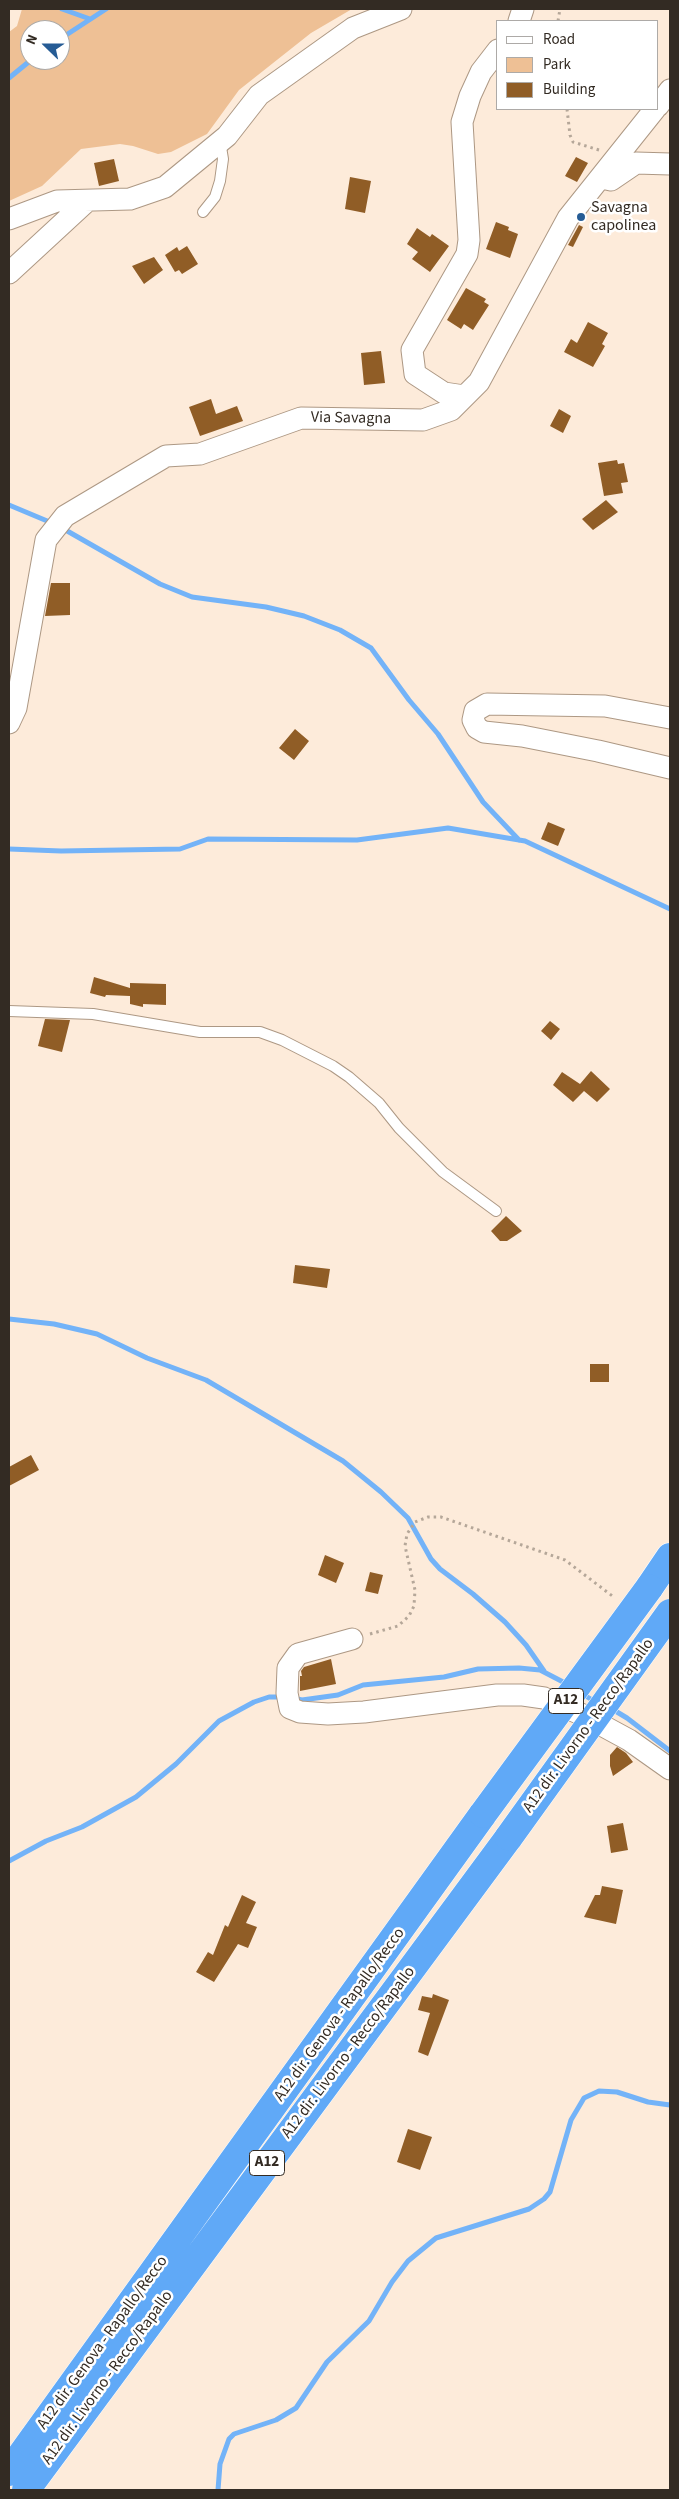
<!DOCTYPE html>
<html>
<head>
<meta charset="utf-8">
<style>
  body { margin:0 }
  #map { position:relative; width:679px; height:2499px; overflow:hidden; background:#fdebda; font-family:"Source Sans 3",sans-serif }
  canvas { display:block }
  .frame { position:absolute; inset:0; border:10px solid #332b23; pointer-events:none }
  .legend { position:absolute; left:496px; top:20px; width:162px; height:90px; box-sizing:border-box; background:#fff; border:1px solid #adaaa7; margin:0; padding:6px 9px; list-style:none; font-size:15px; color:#332b23 }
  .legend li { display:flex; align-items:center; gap:10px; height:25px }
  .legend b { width:25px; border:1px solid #adaaa7 }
  .north { position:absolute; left:20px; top:20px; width:50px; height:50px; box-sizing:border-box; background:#fff; border:1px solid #adaaa7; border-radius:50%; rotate:292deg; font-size:14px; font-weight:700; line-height:20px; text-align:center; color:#332b23 }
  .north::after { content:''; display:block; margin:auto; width:18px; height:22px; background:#265c95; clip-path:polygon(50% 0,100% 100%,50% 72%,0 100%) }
</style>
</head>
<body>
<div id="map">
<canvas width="679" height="2499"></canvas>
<div class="frame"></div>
<ul class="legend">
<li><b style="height:6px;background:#fff"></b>Road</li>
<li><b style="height:14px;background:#eec095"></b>Park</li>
<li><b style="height:14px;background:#905d26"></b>Building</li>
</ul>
<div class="north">N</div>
</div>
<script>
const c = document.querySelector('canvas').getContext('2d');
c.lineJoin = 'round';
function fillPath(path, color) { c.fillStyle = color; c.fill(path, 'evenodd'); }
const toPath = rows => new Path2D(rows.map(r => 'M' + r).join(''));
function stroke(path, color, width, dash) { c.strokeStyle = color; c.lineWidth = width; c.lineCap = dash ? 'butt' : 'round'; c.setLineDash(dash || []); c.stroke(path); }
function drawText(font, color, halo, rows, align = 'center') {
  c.font = font + ' "Source Sans 3",sans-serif'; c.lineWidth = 5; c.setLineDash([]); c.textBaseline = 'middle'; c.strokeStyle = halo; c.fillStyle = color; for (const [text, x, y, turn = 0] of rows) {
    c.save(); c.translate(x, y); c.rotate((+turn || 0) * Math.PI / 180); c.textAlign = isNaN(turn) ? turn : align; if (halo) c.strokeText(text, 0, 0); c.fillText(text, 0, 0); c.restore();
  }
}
fillPath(toPath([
  [22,9,352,9,311,33,239,90,207,134,171,152,158,154,133,146,120,144,81,149,42,186,9,201,9,32,17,26],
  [30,30,60,30,60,60,30,60]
]), '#eec095');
stroke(toPath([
  [62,9,90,19],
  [60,39,106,9],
  [9,78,31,60],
  [9,505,52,523],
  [62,528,160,584,192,597,266,607,304,616,340,630,371,648,409,700,438,734,483,802,519,840],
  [9,849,61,851,180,849,208,839,357,840,448,828,525,841,670,909],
  [9,1319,54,1324,97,1334,147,1358,206,1380,343,1461,381,1492,408,1518,431,1559,440,1569,473,1594,505,1622,526,1645,544,1671],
  [581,1693,597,1703],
  [293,1698,302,1700,338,1695,363,1685,444,1677,478,1669,519,1668,540,1670,567,1684],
  [612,1709,627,1718,670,1751],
  [9,1861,46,1841,82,1827,136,1797,176,1764,219,1721,254,1702,269,1697,282,1697],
  [218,2490,220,2464,229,2439,234,2434,276,2420,296,2408,327,2362,369,2321,392,2282,408,2261,436,2238,529,2209,544,2199,550,2192,571,2120,584,2098,599,2091,617,2092,648,2102,670,2105]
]), '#73b3f8', 5);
fillPath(toPath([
  [576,157,588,163,577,182,565,176],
  [114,159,119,181,99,186,94,163],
  [350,177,371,181,365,213,345,209],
  [496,222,509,227,508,230,518,234,510,258,486,249],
  [579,225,583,227,573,247,568,245],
  [417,228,430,237,432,234,449,246,430,272,412,259,418,252,407,244],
  [187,246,198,264,182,274,179,270,175,272,165,255,177,247,179,251],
  [154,257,163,270,144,284,132,266],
  [466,288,486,299,484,302,489,305,473,330,464,324,461,329,447,320],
  [588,322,608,333,602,344,605,346,593,367,564,352,571,339,577,343],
  [381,351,385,383,364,385,361,353],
  [211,399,216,414,237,406,243,421,200,436,189,407],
  [559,409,571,416,563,433,550,426],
  [617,460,618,464,624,463,628,482,621,483,623,493,604,496,598,463],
  [606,500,618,512,593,530,582,519],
  [51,583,70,583,70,615,45,616],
  [295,729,309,741,294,760,279,748],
  [548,822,565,829,558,846,541,839],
  [94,977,130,988,130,983,166,984,166,1005,143,1004,143,1007,130,1004,130,996,106,995,105,997,90,993],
  [45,1019,70,1020,62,1052,38,1046],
  [550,1021,560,1029,551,1040,541,1031],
  [591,1071,610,1089,597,1102,584,1091,573,1102,553,1085,562,1072,580,1084],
  [506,1216,522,1231,507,1241,500,1241,491,1231],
  [295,1265,330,1269,327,1288,293,1283],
  [590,1364,609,1364,609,1382,590,1382],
  [31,1455,39,1470,9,1486,9,1467],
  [325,1555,344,1563,336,1583,318,1575],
  [370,1572,383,1575,378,1594,365,1591],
  [331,1659,336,1684,300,1691,300,1676,302,1676,301,1671,304,1667],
  [617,1747,626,1753,633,1762,613,1776,610,1766,610,1755],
  [623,1823,628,1850,611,1853,607,1826],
  [602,1886,623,1890,616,1924,584,1917,595,1895,600,1895],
  [242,1895,256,1902,246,1923,257,1927,248,1948,238,1944,214,1982,196,1972,208,1952,213,1955,225,1925,228,1927],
  [433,1994,449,2000,428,2056,418,2052,430,2013,418,2010,422,1996,432,1998],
  [408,2129,432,2137,420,2170,397,2162]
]), '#905d26');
const service = toPath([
  [203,212,215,197,220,181,223,159,220,141],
  [9,1011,93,1014,200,1032,260,1032,282,1040,333,1066,349,1077,379,1103,399,1128,443,1172,496,1211]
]);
const minor = toPath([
  [519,21,523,9],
  [658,106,670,90],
  [602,178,611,180,636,163,670,164],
  [9,219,57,201,130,199,165,187,227,136,259,95,353,28,401,9],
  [9,273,87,201],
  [464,396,444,393,415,374,412,350,467,254,469,240,462,122,470,96,481,72,498,50],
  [670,718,605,706,487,704,475,711,473,720,477,728,484,732,522,736,598,751,670,768],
  [9,723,16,708,46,540,65,516,166,456,200,454,301,418,423,420,451,410,479,382,568,218,655,109],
  [352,1639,298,1654,288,1668,287,1693,290,1708,300,1712,328,1714,364,1712,497,1695,523,1695,544,1698,583,1715,629,1740,670,1769]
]);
const motorway = toPath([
  [649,1588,670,1557],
  [9,2472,483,1814],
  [26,2490,509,1837]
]);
stroke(service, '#ad9884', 12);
stroke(minor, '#ad9884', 23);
stroke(motorway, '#fff', 29);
stroke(toPath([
  [558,21,560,9],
  [567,109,570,135,573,142,599,150],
  [370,1634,398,1626,409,1616,414,1606,415,1590,405,1546,407,1534,415,1522,428,1517,441,1517,565,1560,615,1598]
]), '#b5a799', 3, [2.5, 4]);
stroke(service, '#fff', 10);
stroke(minor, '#fff', 21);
stroke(motorway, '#60a9f7', 28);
const motorwayBridge = toPath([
  [483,1814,649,1588],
  [509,1837,670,1613]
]);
stroke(motorwayBridge, '#fff', 29, []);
stroke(motorwayBridge, '#60a9f7', 28);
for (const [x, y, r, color] of [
  [581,217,5,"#265c95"]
]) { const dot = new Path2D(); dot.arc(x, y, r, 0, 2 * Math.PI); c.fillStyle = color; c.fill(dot); stroke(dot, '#fff', 2); }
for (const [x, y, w] of [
  [566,1701,35],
  [267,2163,35]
]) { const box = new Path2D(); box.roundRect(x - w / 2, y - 12.5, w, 25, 4); c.fillStyle = '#fff'; c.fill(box); stroke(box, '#332b23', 1); }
drawText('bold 15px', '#332b23', null, [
  ["A12",566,1701],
  ["A12",267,2163]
]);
drawText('16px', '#332b23', '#fff', [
  ["Savagna",591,208],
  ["capolinea",591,226]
], 'left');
drawText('16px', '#332b23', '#fff', [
  ["Via Savagna",351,419,1],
  ["A12 dir. Livorno - Recco/Rapallo",589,1726,-54],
  ["A12 dir. Genova - Rapallo/Recco",340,2015,-54],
  ["A12 dir. Livorno - Recco/Rapallo",349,2053,-53],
  ["A12 dir. Genova - Rapallo/Recco",103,2343,-54],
  ["A12 dir. Livorno - Recco/Rapallo",108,2378,-54]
]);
</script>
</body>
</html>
